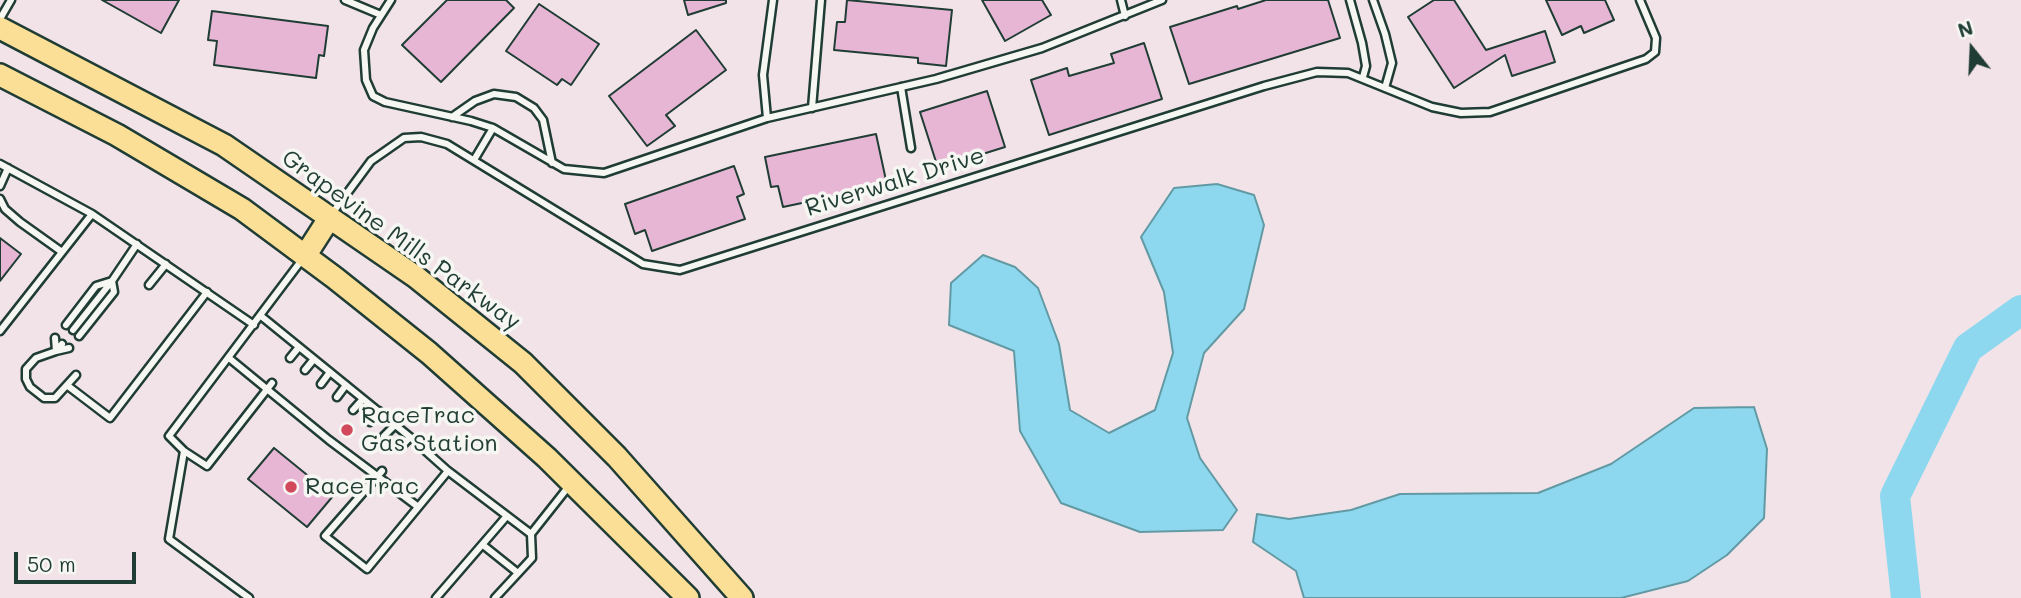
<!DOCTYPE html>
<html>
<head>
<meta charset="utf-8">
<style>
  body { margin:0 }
  #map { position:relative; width:2021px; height:598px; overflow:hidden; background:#f2e3e9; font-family:Mali,sans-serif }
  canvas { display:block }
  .north { position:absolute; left:1937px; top:14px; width:70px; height:70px; -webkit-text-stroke:5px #f6f6f2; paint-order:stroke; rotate:342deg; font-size:19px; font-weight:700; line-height:28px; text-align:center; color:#1f3d34 }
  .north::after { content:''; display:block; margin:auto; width:24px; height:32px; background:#1f3d34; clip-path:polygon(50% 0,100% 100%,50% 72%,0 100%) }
  .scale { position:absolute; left:14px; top:552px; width:122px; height:32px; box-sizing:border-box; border:4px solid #1f3d34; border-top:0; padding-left:9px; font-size:21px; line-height:24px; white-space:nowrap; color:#1f3d34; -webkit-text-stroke:5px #f6f6f2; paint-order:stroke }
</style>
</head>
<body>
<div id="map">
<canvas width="2021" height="598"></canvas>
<div class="north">N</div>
<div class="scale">50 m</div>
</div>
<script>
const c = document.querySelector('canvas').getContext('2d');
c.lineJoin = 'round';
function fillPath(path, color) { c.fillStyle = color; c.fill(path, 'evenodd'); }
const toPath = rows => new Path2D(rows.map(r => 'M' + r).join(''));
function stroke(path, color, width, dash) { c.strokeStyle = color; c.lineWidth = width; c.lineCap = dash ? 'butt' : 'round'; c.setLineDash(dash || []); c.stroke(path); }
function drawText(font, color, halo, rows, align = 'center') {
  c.font = font + ' Mali,sans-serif'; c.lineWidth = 7; c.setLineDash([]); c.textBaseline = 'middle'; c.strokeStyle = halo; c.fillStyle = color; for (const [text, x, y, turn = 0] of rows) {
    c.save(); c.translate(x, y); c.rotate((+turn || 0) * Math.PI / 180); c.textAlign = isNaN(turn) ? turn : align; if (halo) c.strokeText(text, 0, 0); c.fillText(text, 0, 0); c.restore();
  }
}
const water = toPath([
  [1217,184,1254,195,1264,225,1244,309,1204,353,1187,418,1200,458,1237,510,1223,530,1140,532,1061,503,1020,431,1014,351,949,325,951,283,983,255,1015,267,1038,288,1059,344,1070,410,1109,433,1155,410,1173,353,1164,292,1141,237,1174,188,1217,184],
  [1754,407,1767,449,1764,518,1727,555,1688,581,1621,598,1304,598,1296,571,1253,542,1257,514,1289,519,1351,510,1400,494,1538,493,1611,464,1694,408,1754,407]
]);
fillPath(water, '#8ed8ef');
stroke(water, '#629aa4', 2);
stroke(toPath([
  [1906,598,1895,496,1968,348,2021,310]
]), '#8ed8ef', 30);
const building = toPath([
  [102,0,179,0,161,33,102,0],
  [447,0,506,0,514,8,441,82,402,45,447,0],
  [684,0,726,0,726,3,688,15,684,0],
  [847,0,952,10,946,66,918,63,918,58,834,50,837,22,845,22,847,0],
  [982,0,1042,0,1051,15,1005,41,982,0],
  [1266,0,1328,0,1340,38,1189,84,1170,27,1237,6,1238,9,1266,0],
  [1434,0,1454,0,1486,50,1545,31,1555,62,1512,76,1505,55,1454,88,1408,17,1434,0],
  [1546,0,1605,0,1614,20,1584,33,1581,26,1562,35,1546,0],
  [539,4,599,44,571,85,562,79,557,85,506,51,539,4],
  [212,11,328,26,324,56,319,55,316,78,214,65,217,41,208,40,212,11],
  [696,30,726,70,666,115,675,126,647,146,609,96,696,30],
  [1144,43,1162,99,1049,135,1031,80,1067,68,1069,76,1114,63,1111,54,1144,43],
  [987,91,1005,147,938,168,920,112,987,91],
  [876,134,887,185,783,207,778,186,771,187,765,157,876,134],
  [734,166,744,194,737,197,745,219,652,251,645,230,635,234,625,204,734,166],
  [0,238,21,254,0,281,0,238],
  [274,448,333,496,307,527,248,479,274,448]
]);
fillPath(building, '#e7b6d5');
stroke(building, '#1f3d34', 2);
const lane = toPath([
  [345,0,381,15],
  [391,0,373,28,364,50,366,80,373,96,385,102,471,121,493,128],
  [1121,0,1125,16],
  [1350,0,1362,43,1366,66,1363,77],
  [1373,0,1385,34,1392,63,1385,88],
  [0,19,11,0],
  [901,87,911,148],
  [812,108,821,0],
  [452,117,475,101,494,94,516,97,534,108,543,120,552,163],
  [767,118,763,75,773,0],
  [474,160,493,128,564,169,604,173,767,118,936,79,1042,48,1162,0],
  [0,164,92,214,254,325],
  [0,186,8,168],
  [0,199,5,209,20,222,62,252],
  [331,215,371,161,404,138,421,137,447,144,643,264,680,270,1264,86,1317,72,1348,73,1432,107,1461,113,1490,112,1646,59,1655,52,1656,38,1640,0],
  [149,285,166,264],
  [261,316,410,437,448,471,531,534],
  [66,325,96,286,112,281,114,292,79,336],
  [73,330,112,281,137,244],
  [0,331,92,214],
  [55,338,56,351,69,348],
  [62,344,56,351,36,358,26,369,26,379,30,387,44,398,55,398,76,375],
  [229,358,329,440,417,506],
  [290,358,299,347],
  [305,370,314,359],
  [272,383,207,466,184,451,169,436,304,257],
  [321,384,330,372],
  [68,386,110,418,207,292],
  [337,397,346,385],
  [353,410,363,399],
  [370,422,379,411],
  [384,436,395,425],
  [401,447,410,437],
  [184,451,169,539,249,598],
  [382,471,325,536,367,569,448,471],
  [483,545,518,573],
  [436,598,506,517],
  [495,598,532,558,531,534,569,486]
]);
const primary = toPath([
  [0,28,224,145,416,277,523,363,617,457,742,598],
  [0,75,117,135,242,209,335,278,429,353,547,458,688,598],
  [305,256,330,217]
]);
stroke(lane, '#1f3d34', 11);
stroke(primary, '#1f3d34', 26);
stroke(lane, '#f6f6f2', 6);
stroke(primary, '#fbdf96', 21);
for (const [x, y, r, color] of [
  [347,430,7,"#d1495b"],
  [291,487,7,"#d1495b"]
]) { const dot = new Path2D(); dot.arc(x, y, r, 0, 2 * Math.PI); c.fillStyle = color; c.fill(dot); stroke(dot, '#f6f6f2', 2.5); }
drawText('24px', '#1f3d34', '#f6f6f2', [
  ["Riverwalk Drive",895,182,-17],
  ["Grapevine Mills Parkway",401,240,36]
]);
drawText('24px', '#1f3d34', '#f6f6f2', [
  ["RaceTrac",361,416],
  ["Gas Station",361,444],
  ["RaceTrac",305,487]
], 'left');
</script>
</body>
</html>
